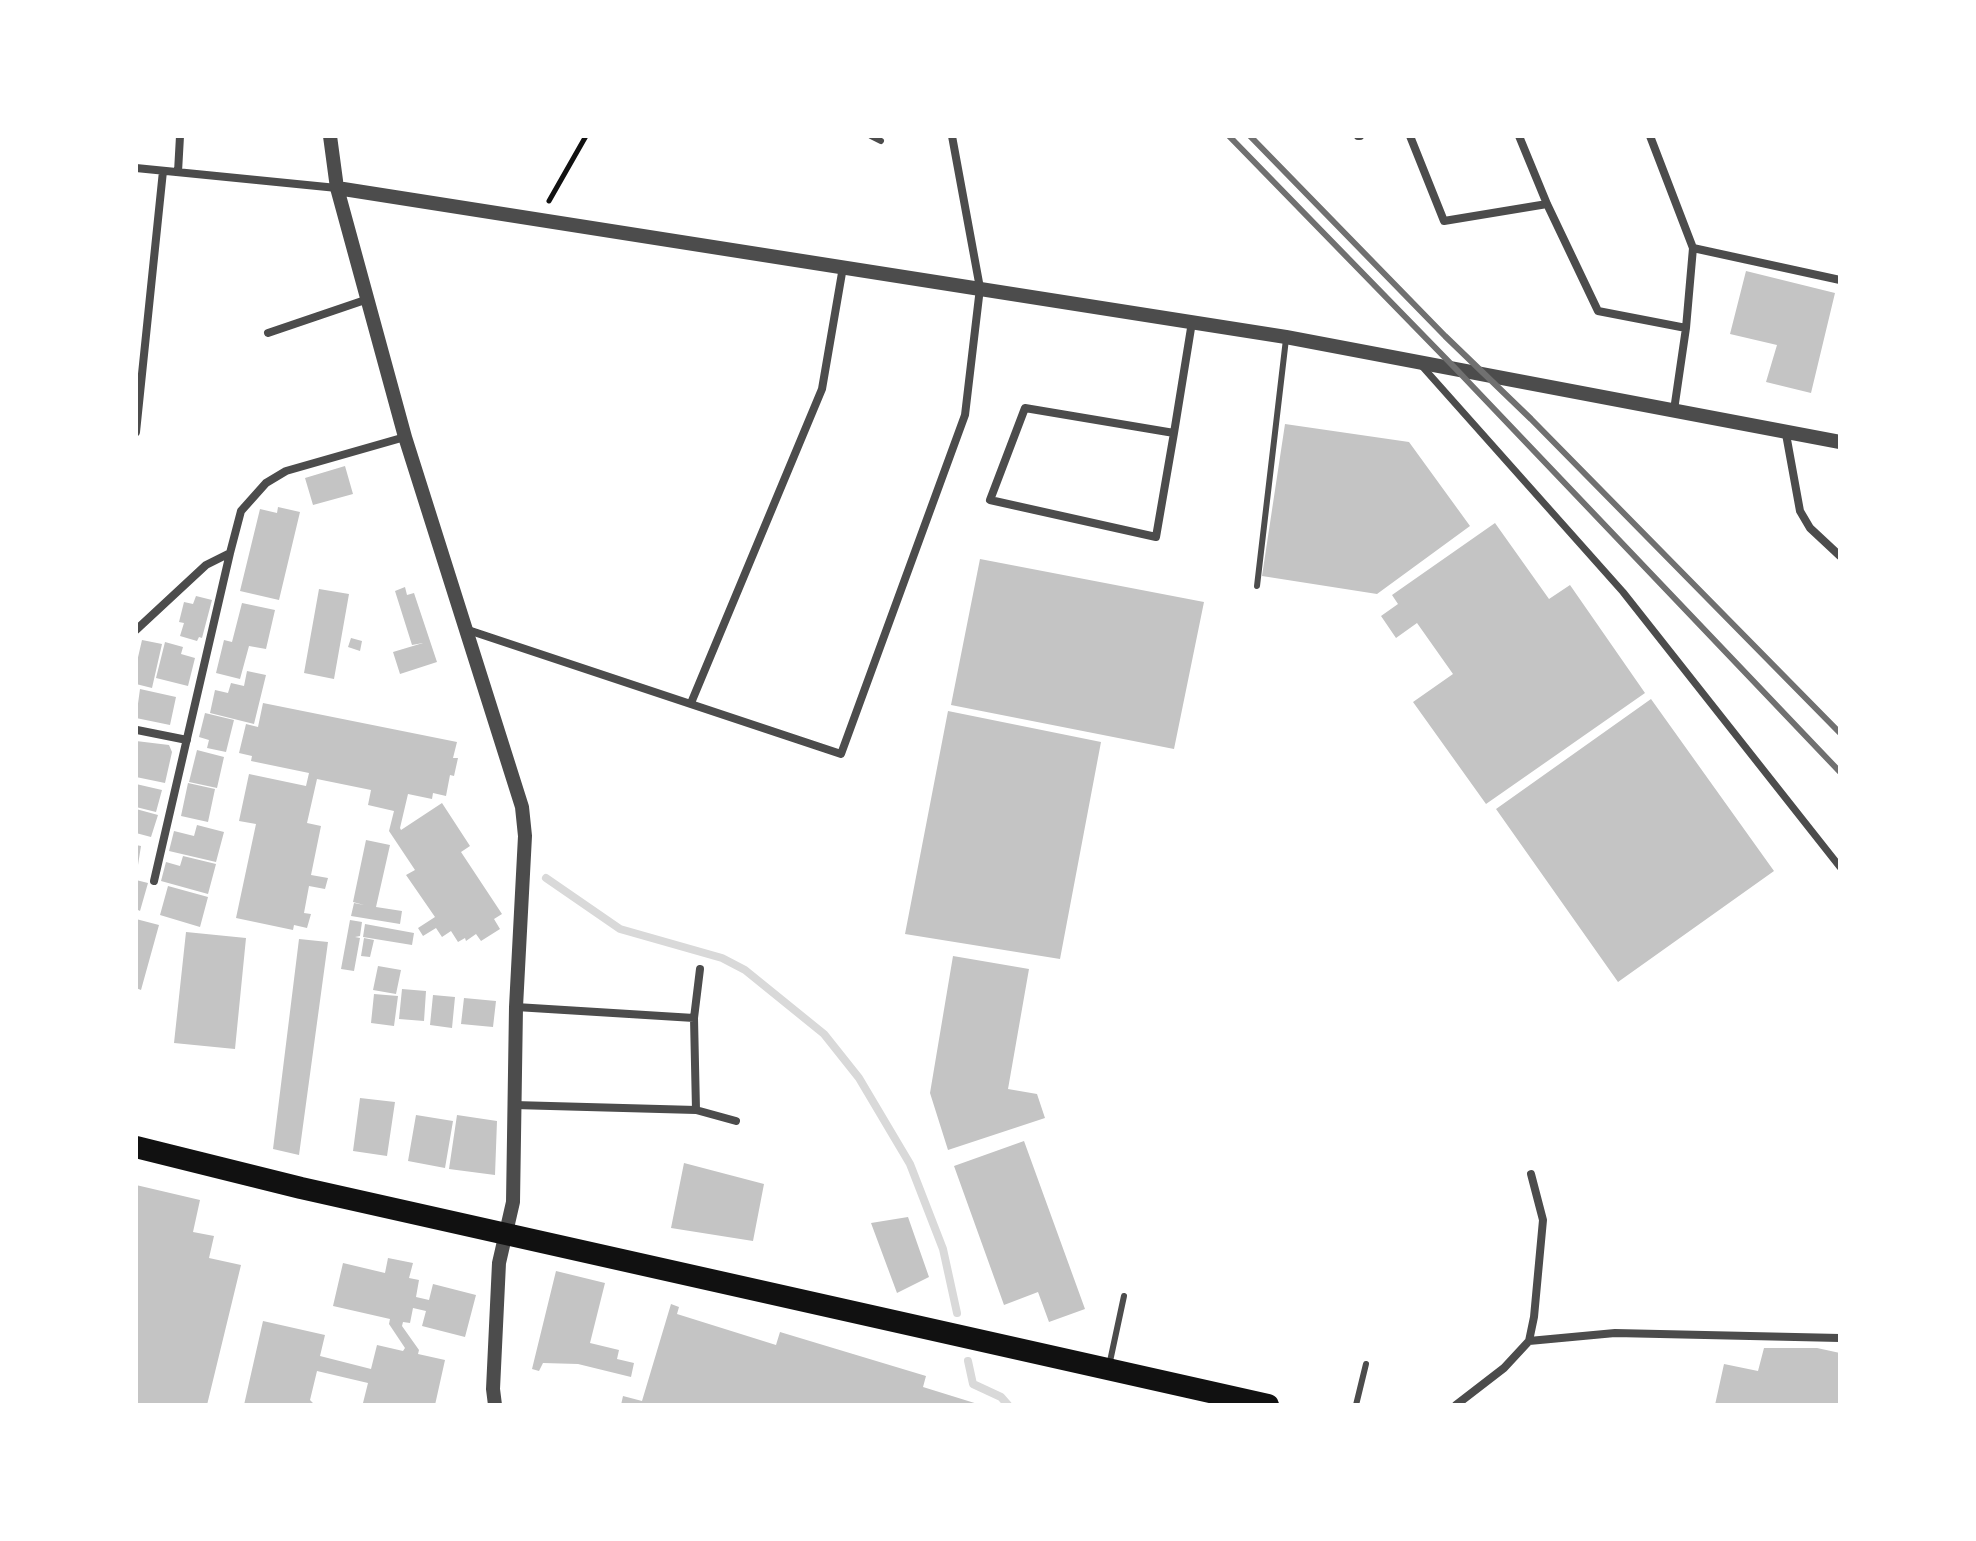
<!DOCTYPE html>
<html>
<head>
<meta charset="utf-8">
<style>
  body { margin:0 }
  #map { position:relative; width:1976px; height:1541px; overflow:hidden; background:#fff; font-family:"Roboto Serif",serif }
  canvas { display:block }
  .frame { position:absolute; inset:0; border:138px solid #fff; pointer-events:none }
</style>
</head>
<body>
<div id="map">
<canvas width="1976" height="1541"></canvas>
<div class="frame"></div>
</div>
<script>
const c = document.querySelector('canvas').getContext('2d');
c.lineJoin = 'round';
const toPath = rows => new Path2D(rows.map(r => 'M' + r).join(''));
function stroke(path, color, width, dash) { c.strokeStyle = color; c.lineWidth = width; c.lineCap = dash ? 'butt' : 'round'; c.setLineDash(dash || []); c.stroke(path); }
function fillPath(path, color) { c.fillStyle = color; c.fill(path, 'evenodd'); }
stroke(toPath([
  [546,878,620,929,722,958,745,970,824,1034,859,1078,910,1164,943,1249,957,1313],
  [968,1361,973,1384,1001,1397,1008,1405]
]), '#d9d9d9', 8);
fillPath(toPath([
  [1746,271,1835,293,1811,393,1766,382,1777,345,1730,334],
  [1285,424,1409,442,1470,526,1377,594,1262,576],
  [345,466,353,494,313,505,305,478],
  [278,507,300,512,279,600,240,591,260,509,277,513],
  [1495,523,1549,599,1570,585,1645,693,1486,804,1413,702,1453,674,1417,623,1396,638,1381,616,1398,604,1392,595],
  [980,559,1204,602,1174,749,951,705],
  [405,587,407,595,414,593,437,662,400,674,393,652,423,643,412,645,395,591],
  [319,589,349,594,334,679,304,673],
  [196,596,212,600,202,638,199,637,197,641,180,636,184,623,179,622,184,602,193,604],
  [242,603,275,610,266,649,249,646,240,679,216,673,224,640,232,642],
  [351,638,362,641,360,651,348,647],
  [142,640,162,644,152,688,136,684,136,666],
  [165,642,183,647,181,654,195,658,188,686,156,678],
  [247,671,266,675,254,724,210,713,215,690,228,693,231,683,244,686],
  [140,689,176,697,170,725,136,718],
  [1651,699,1774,871,1618,982,1496,809],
  [263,703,457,742,453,758,458,758,454,776,450,775,446,796,433,793,432,799,408,794,400,828,401,830,442,803,470,846,461,852,502,914,494,919,500,929,481,941,476,934,466,941,465,938,458,942,451,931,442,937,436,928,423,936,418,928,435,917,406,875,415,870,389,831,394,811,368,805,371,790,317,779,307,823,321,826,311,875,328,878,325,889,309,886,304,913,311,914,307,928,294,925,293,930,236,918,256,824,239,821,249,774,306,786,309,773,251,761,252,756,239,753,246,724,258,727],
  [948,711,1101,742,1060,959,905,934],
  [205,713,234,720,226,752,207,748,209,740,199,737],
  [136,741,169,745,172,752,165,783,136,777],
  [197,750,224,757,217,788,189,782],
  [188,783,215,789,208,822,181,816],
  [136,784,162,790,156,812,136,807],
  [136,809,158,815,151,837,136,833],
  [197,825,224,832,216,862,169,851,174,831,194,836],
  [366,840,390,845,376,907,402,911,400,924,351,916,354,903,364,905,353,902],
  [136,845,141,846,138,865,136,865],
  [183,856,216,864,208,894,161,881,166,862,180,866],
  [136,880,148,883,140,911,136,909],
  [168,886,208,897,200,927,160,915],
  [136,919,159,925,141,990,136,988],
  [350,920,362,922,360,936,355,937,360,938,354,971,341,969],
  [365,924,414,933,412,945,363,937],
  [186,932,246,938,235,1049,174,1043],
  [364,938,374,940,370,957,361,956],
  [299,939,328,942,299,1155,273,1149],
  [953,956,1029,969,1008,1089,1037,1094,1045,1118,948,1150,930,1093],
  [378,966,401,970,396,994,373,990],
  [402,989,426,991,424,1021,399,1019],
  [374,994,398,996,394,1026,371,1023],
  [433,995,455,997,452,1028,430,1025],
  [464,998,496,1001,493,1027,461,1024],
  [360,1098,395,1102,387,1156,353,1151],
  [416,1115,453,1121,445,1168,408,1161],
  [457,1115,497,1121,495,1175,449,1169],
  [1024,1141,1085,1309,1049,1322,1038,1292,1004,1305,954,1166],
  [684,1163,764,1184,753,1241,671,1228],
  [136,1185,200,1200,193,1232,214,1236,209,1258,241,1265,207,1405,136,1405],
  [908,1217,929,1277,897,1293,871,1223],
  [388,1258,413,1263,409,1278,419,1280,416,1297,429,1300,433,1284,476,1295,465,1337,422,1326,426,1311,413,1308,410,1323,403,1322,402,1326,419,1350,418,1354,445,1360,435,1405,363,1403,368,1383,317,1371,310,1400,315,1405,244,1405,263,1321,325,1335,320,1356,371,1369,377,1345,403,1351,405,1348,389,1324,390,1319,333,1306,343,1263,385,1273],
  [556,1271,605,1283,590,1343,619,1350,617,1359,634,1363,631,1377,578,1364,543,1363,539,1371,532,1369],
  [671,1304,679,1307,677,1314,776,1345,780,1332,926,1376,923,1387,981,1405,621,1405,623,1396,642,1401],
  [1764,1348,1817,1348,1840,1353,1840,1405,1715,1405,1724,1364,1758,1371]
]), '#c4c4c4');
stroke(toPath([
  [549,201,586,136]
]), '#111', 5);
stroke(toPath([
  [871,136,881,141],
  [1257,586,1286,339],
  [1109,1366,1124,1296],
  [1356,1405,1366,1364]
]), '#4c4c4c', 6);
stroke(toPath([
  [1421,365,1623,592,1840,867]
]), '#4c4c4c', 7);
stroke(toPath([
  [1358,136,1360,136],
  [1410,136,1444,221,1547,204],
  [1519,136,1547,204,1598,311,1686,328],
  [1650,136,1693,248,1686,328,1674,410],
  [136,168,337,188],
  [178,172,180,136],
  [1693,248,1840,280],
  [268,333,368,299],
  [136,432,163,171],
  [1174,433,1025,408,990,500,1156,537,1174,433,1192,322],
  [1786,434,1800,511,1810,528,1840,556],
  [136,630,206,565,230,553,241,511,266,483,286,471,405,437],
  [468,630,841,754,965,415,980,288,952,136],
  [691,703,822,389,843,267],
  [137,730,187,740],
  [154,881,230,553],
  [516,1007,694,1018],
  [514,1105,696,1110,736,1121],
  [696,1110,694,1018,700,969],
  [1529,1341,1615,1333,1840,1338],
  [1456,1405,1504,1368,1529,1341,1534,1317,1543,1220,1531,1174]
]), '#4c4c4c', 8);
stroke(toPath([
  [330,136,337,188,405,437,522,807,525,836,516,1007,513,1202,499,1263,493,1389,495,1405],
  [337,188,1286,337,1840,442]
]), '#4c4c4c', 14);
stroke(toPath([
  [136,1147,301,1188,1268,1405]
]), '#111', 22);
stroke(toPath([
  [1229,136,1455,368,1840,772],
  [1250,136,1445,336,1531,419,1840,733]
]), '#707070', 6);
</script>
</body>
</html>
